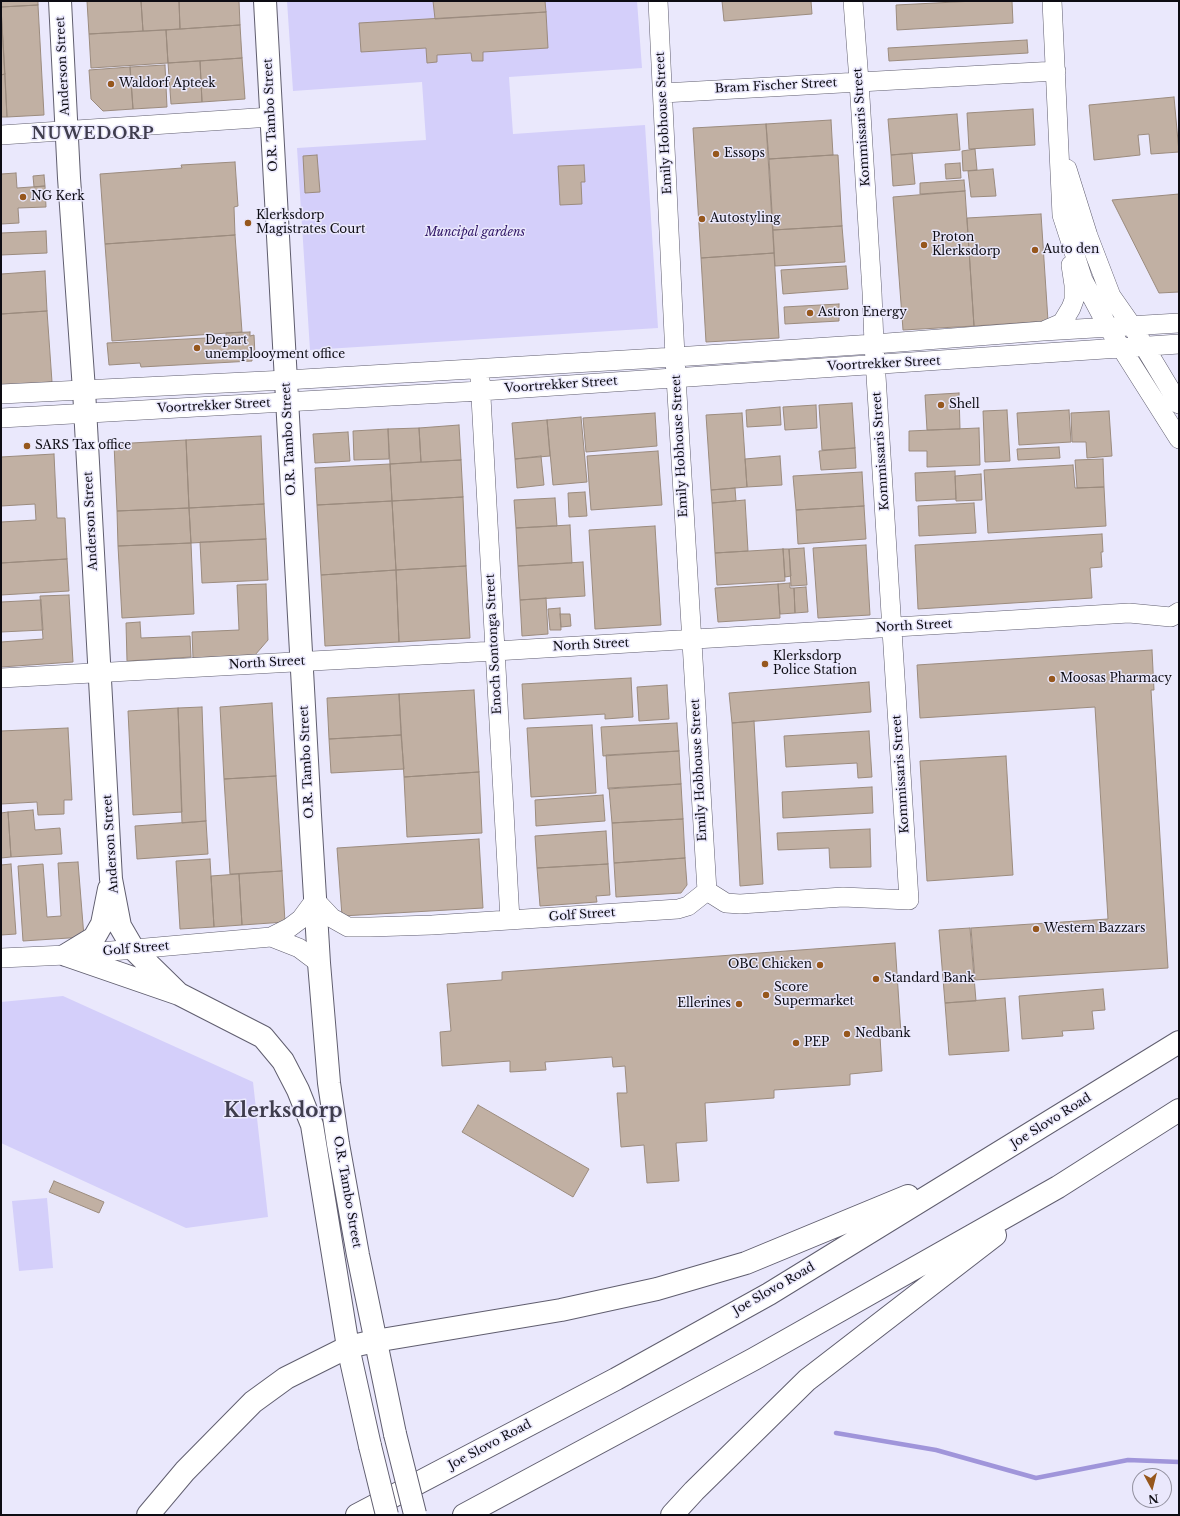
<!DOCTYPE html>
<html>
<head>
<meta charset="utf-8">
<style>
  body { margin:0 }
  #map { position:relative; width:1180px; height:1516px; overflow:hidden; background:#eae8fc; font-family:"Libre Baskerville",serif }
  canvas { display:block }
  .frame { position:absolute; inset:0; border:2px solid #0d0c13; pointer-events:none }
  .north { position:absolute; left:1132px; top:1468px; width:40px; height:40px; box-sizing:border-box; background:#eae8fc; border:1px solid #92909f; border-radius:50%; rotate:173deg; font-size:11px; font-weight:700; line-height:16px; text-align:center; color:#0d0c13 }
  .north::after { content:''; display:block; margin:auto; width:14px; height:18px; background:#96571d; clip-path:polygon(50% 0,100% 100%,50% 72%,0 100%) }
</style>
</head>
<body>
<div id="map">
<canvas width="1180" height="1516"></canvas>
<div class="frame"></div>
<div class="north">N</div>
</div>
<script>
const c = document.querySelector('canvas').getContext('2d');
c.lineJoin = 'round';
function fillPath(path, color) { c.fillStyle = color; c.fill(path, 'evenodd'); }
const toPath = rows => new Path2D(rows.map(r => 'M' + r).join(''));
function stroke(path, color, width, dash) { c.strokeStyle = color; c.lineWidth = width; c.lineCap = dash ? 'butt' : 'round'; c.setLineDash(dash || []); c.stroke(path); }
function drawText(font, color, halo, rows, align = 'center') {
  c.font = font + ' "Libre Baskerville",serif'; c.lineWidth = 3; c.setLineDash([]); c.textBaseline = 'middle'; c.strokeStyle = halo; c.fillStyle = color; for (const [text, x, y, turn = 0] of rows) {
    c.save(); c.translate(x, y); c.rotate((+turn || 0) * Math.PI / 180); c.textAlign = isNaN(turn) ? turn : align; if (halo) c.strokeText(text, 0, 0); c.fillText(text, 0, 0); c.restore();
  }
}
fillPath(toPath([
  [287,1,637,1,642,68,509,77,513,134,645,125,658,328,310,350,297,148,426,140,422,82,293,91],
  [63,996,253,1082,268,1217,186,1228,1,1143,1,1002],
  [47,1198,53,1268,19,1271,12,1201]
]), '#d4cffa');
stroke(toPath([
  [836,1433,936,1450,1036,1478,1128,1460,1179,1462]
]), '#a095da', 4.5);
const building = toPath([
  [1,1,38,1,38,5,1,7,1,1],
  [87,1,141,1,143,31,89,34,87,1],
  [141,1,179,1,180,29,143,31,141,1],
  [179,1,239,1,240,25,180,29,179,1],
  [433,1,545,1,546,12,435,19,433,1],
  [722,1,811,1,812,14,724,21,722,1],
  [975,1,1012,1,1013,23,897,30,896,5,975,1],
  [38,5,44,115,7,117,1,7,38,5],
  [1,8,5,74,1,75,1,8],
  [546,12,548,48,483,52,483,61,472,61,471,53,437,55,437,62,427,63,426,48,361,52,359,23,546,12],
  [240,25,242,58,168,63,166,30,240,25],
  [166,30,168,63,91,68,89,34,166,30],
  [1027,40,1028,53,889,61,888,48,1027,40],
  [242,58,245,99,202,102,200,61,242,58],
  [200,61,202,102,171,104,168,63,200,61],
  [165,65,167,107,133,109,130,67,165,65],
  [130,67,133,109,103,111,91,99,89,70,130,67],
  [5,74,7,117,1,117,1,75,5,74],
  [1174,97,1179,152,1151,154,1149,134,1138,135,1140,155,1094,160,1089,105,1174,97],
  [1033,109,1035,145,969,149,967,113,1033,109],
  [957,114,960,150,891,155,888,119,957,114],
  [831,120,833,155,769,159,766,124,831,120],
  [766,124,774,253,701,258,693,128,766,124],
  [975,149,977,170,963,171,962,151,975,149],
  [912,153,915,184,893,186,891,155,912,153],
  [317,155,320,192,305,193,303,156,317,155],
  [833,155,838,155,842,226,773,230,769,159,833,155],
  [235,162,238,206,234,207,235,235,105,244,100,174,182,168,181,165,235,162],
  [960,163,961,178,946,179,945,164,960,163],
  [584,165,585,182,581,182,582,204,560,205,558,166,584,165],
  [993,169,996,196,971,197,968,171,993,169],
  [16,173,17,188,45,186,46,207,18,208,19,223,1,224,1,174,16,173],
  [44,175,45,186,34,187,33,176,44,175],
  [964,180,965,191,920,194,920,183,964,180],
  [965,191,974,326,903,330,893,197,965,191],
  [1179,194,1179,292,1159,293,1112,200,1179,194],
  [1041,214,1048,321,974,326,967,218,1041,214],
  [842,226,845,262,775,266,773,230,842,226],
  [46,231,47,253,1,255,1,233,46,231],
  [235,235,242,332,112,341,105,244,235,235],
  [774,253,779,338,706,342,701,258,774,253],
  [846,266,848,289,783,294,781,270,846,266],
  [45,271,47,311,1,314,1,274,45,271],
  [839,304,839,321,785,324,784,307,839,304],
  [47,311,52,382,1,386,1,314,47,311],
  [250,332,250,336,254,335,255,355,252,355,252,361,141,367,140,363,109,365,107,343,226,337,226,333,250,332],
  [959,393,960,429,927,430,925,395,959,393],
  [852,403,855,448,822,450,819,405,852,403],
  [816,405,817,428,785,430,783,407,816,405],
  [780,407,781,425,747,427,746,410,780,407],
  [1007,410,1010,461,985,462,983,411,1007,410],
  [1069,410,1071,442,1019,445,1017,413,1069,410],
  [1109,411,1112,456,1087,458,1086,442,1072,442,1071,413,1109,411],
  [655,413,657,446,586,452,583,418,655,413],
  [742,413,747,487,711,490,706,415,742,413],
  [581,417,587,482,553,485,547,420,581,417],
  [547,420,550,456,515,459,512,423,547,420],
  [459,425,461,460,421,462,419,428,459,425],
  [419,428,421,462,390,464,388,429,419,428],
  [979,428,980,465,927,467,927,451,909,451,909,431,979,428],
  [388,429,389,459,354,460,353,431,388,429],
  [348,432,350,461,315,463,313,434,348,432],
  [261,436,264,504,189,508,186,440,261,436],
  [186,440,189,508,117,511,114,444,186,440],
  [1059,447,1060,458,1018,460,1017,449,1059,447],
  [855,448,856,468,821,470,819,451,855,448],
  [658,451,662,505,591,510,587,456,658,451],
  [54,454,57,518,65,518,67,559,1,563,1,522,36,520,35,504,1,506,1,457,54,454],
  [541,456,544,485,517,488,515,459,541,456],
  [780,456,782,485,747,487,745,459,780,456],
  [1103,459,1104,487,1077,488,1075,460,1103,459],
  [461,460,463,497,392,501,390,464,461,460],
  [390,464,392,501,317,505,315,468,390,464],
  [1073,465,1075,488,1104,487,1106,526,988,533,984,470,1073,465],
  [955,471,956,499,916,501,915,473,955,471],
  [862,472,864,506,796,510,793,476,862,472],
  [981,474,982,500,956,501,955,476,981,474],
  [735,488,736,501,712,503,711,490,735,488],
  [585,492,587,516,569,517,568,493,585,492],
  [463,497,466,566,396,570,392,501,463,497],
  [555,498,557,526,516,528,514,500,555,498],
  [745,500,748,551,715,553,712,503,745,500],
  [392,501,396,570,321,575,317,505,392,501],
  [974,503,976,533,919,536,918,506,974,503],
  [264,504,266,539,191,543,189,508,264,504],
  [864,506,866,539,798,544,796,510,864,506],
  [189,508,191,543,118,546,117,511,189,508],
  [570,525,572,563,518,566,516,528,570,525],
  [655,526,661,625,595,629,589,530,655,526],
  [1102,534,1103,552,1101,552,1102,567,1090,568,1092,598,918,609,915,545,1102,534],
  [266,539,268,580,202,583,200,542,266,539],
  [191,543,194,614,122,618,118,546,191,543],
  [866,545,870,615,818,618,813,548,866,545],
  [804,548,807,585,791,586,789,549,804,548],
  [783,549,789,549,791,576,785,577,783,549],
  [783,549,785,581,717,585,715,553,783,549],
  [67,559,69,591,1,595,1,563,67,559],
  [583,562,585,596,520,600,518,566,583,562],
  [466,566,470,638,399,642,396,570,466,566],
  [396,570,399,642,325,646,321,575,396,570],
  [790,583,790,588,794,588,795,613,780,614,778,584,790,583],
  [266,584,268,640,255,655,193,658,192,632,239,630,237,585,266,584],
  [778,584,780,618,718,622,715,588,778,584],
  [806,587,808,612,795,613,794,588,806,587],
  [69,595,73,662,1,667,1,642,43,639,40,596,69,595],
  [546,598,548,634,522,636,520,600,546,598],
  [41,600,43,630,1,632,1,602,41,600],
  [560,608,561,630,550,630,548,609,560,608],
  [560,614,570,614,571,626,561,627,560,614],
  [140,622,141,638,190,636,191,657,127,661,126,623,140,622],
  [1152,650,1154,690,1151,690,1168,968,975,980,971,928,1108,919,1095,707,920,718,917,665,1152,650],
  [631,678,633,717,605,719,605,714,524,719,522,684,631,678],
  [869,682,871,712,732,723,729,693,869,682],
  [667,685,669,719,639,721,637,687,667,685],
  [474,690,479,772,404,777,399,694,474,690],
  [399,694,401,735,329,739,327,698,399,694],
  [272,703,276,776,224,779,220,707,272,703],
  [202,707,206,821,182,823,178,708,202,707],
  [178,708,182,812,133,815,128,711,178,708],
  [754,721,763,884,740,886,732,723,754,721],
  [677,723,679,751,603,756,601,727,677,723],
  [592,725,596,793,531,797,527,728,592,725],
  [68,728,72,800,64,800,64,814,38,815,37,802,1,804,1,731,68,728],
  [869,731,872,777,858,778,857,763,786,767,784,736,869,731],
  [401,735,404,769,331,773,329,739,401,735],
  [679,751,681,784,608,789,606,755,679,751],
  [1006,756,1013,875,927,881,920,761,1006,756],
  [479,772,482,833,407,837,404,777,479,772],
  [276,776,282,871,230,874,224,779,276,776],
  [681,784,683,819,612,823,609,788,681,784],
  [872,787,873,813,783,818,782,792,872,787],
  [603,795,605,821,536,826,535,800,603,795],
  [33,810,35,830,60,828,62,854,11,857,8,812,33,810],
  [8,812,11,857,1,858,1,813,8,812],
  [683,819,685,858,614,863,612,823,683,819],
  [206,821,208,854,137,859,135,826,206,821],
  [870,829,871,867,830,868,829,848,778,850,777,833,870,829],
  [606,831,608,864,537,868,535,836,606,831],
  [479,839,483,908,342,916,337,848,479,839],
  [685,858,687,885,681,893,616,897,614,863,685,858],
  [210,859,214,927,180,929,176,861,210,859],
  [78,862,84,937,23,941,18,866,43,864,47,917,61,916,58,863,78,862],
  [11,864,16,934,1,935,1,865,11,864],
  [608,864,610,895,596,896,597,902,540,906,537,868,608,864],
  [282,871,285,922,242,925,239,874,282,871],
  [239,874,242,925,214,927,211,876,239,874],
  [970,928,976,1001,945,1003,939,930,970,928],
  [895,943,901,1034,880,1036,882,1071,850,1074,850,1085,774,1090,774,1098,705,1103,707,1141,676,1143,679,1181,647,1183,644,1145,621,1147,617,1093,627,1093,625,1066,613,1067,612,1057,545,1062,546,1070,510,1072,510,1061,442,1066,440,1032,451,1031,447,984,502,980,502,972,895,943],
  [1103,989,1105,1010,1092,1011,1094,1029,1062,1031,1063,1036,1022,1039,1019,996,1103,989],
  [1005,998,1009,1051,949,1055,945,1003,1005,998],
  [478,1105,589,1169,573,1197,462,1132,478,1105],
  [54,1181,104,1202,99,1213,49,1192,54,1181]
]);
fillPath(building, '#c1b0a3');
stroke(building, '#9b8b7e', 1);
const minor = toPath([
  [658,1,676,377,707,891],
  [1052,1,1062,215,1083,280,1108,327,1179,439],
  [663,93,1056,71],
  [1,135,271,117],
  [1067,169,1088,236,1111,296,1132,326,1179,404],
  [1046,330,1062,323,1071,308,1074,300,1074,285,1071,265],
  [480,379,510,920],
  [1,394,286,380,675,357,874,344,1043,331,1179,323],
  [1,418,480,391,1179,344],
  [1,678,495,651,1129,613,1171,617,1179,612],
  [271,937,299,948,319,963],
  [1,958,66,955,271,937,289,928,301,919,315,900,332,918,348,927,370,927,432,925,678,909,688,906,707,891,726,903,740,904,843,897,909,900,874,344,872,292,859,81,853,1]
]);
const major = toPath([
  [60,1,69,178,84,390,111,879,120,926,134,950,179,994],
  [265,1,310,815,319,963,329,1083,338,1144,358,1255,395,1434],
  [66,955,179,994,263,1037,283,1061,298,1090,312,1125,348,1347,370,1446],
  [66,955,94,938,102,924,109,889]
]);
const highway = toPath([
  [148,1515,185,1471,253,1402,286,1378,348,1347,375,1341,561,1310,657,1289,746,1263,908,1196],
  [357,1515,616,1379,769,1294,1179,1042],
  [464,1515,754,1359,1058,1187,1179,1110],
  [672,1515,694,1491,807,1380,995,1235]
]);
stroke(minor, '#605e6f', 20);
stroke(major, '#605e6f', 24);
stroke(highway, '#605e6f', 24);
stroke(minor, '#fff', 19);
stroke(major, '#fff', 22);
stroke(highway, '#fff', 22);
const majorBridge = toPath([
  [395,1434,415,1514],
  [370,1446,387,1515]
]);
stroke(majorBridge, '#605e6f', 24, []);
stroke(majorBridge, '#fff', 22);
for (const [x, y, r, color] of [
  [111,84,4,"#96571d"],
  [716,154,4,"#96571d"],
  [23,197,4,"#96571d"],
  [702,219,4,"#96571d"],
  [248,223,4,"#96571d"],
  [924,245,4,"#96571d"],
  [1035,250,4,"#96571d"],
  [810,313,4,"#96571d"],
  [197,348,4,"#96571d"],
  [941,405,4,"#96571d"],
  [27,446,4,"#96571d"],
  [765,664,4,"#96571d"],
  [1052,679,4,"#96571d"],
  [1036,929,4,"#96571d"],
  [820,965,4,"#96571d"],
  [876,979,4,"#96571d"],
  [766,995,4,"#96571d"],
  [739,1004,4,"#96571d"],
  [847,1034,4,"#96571d"],
  [796,1043,4,"#96571d"]
]) { const dot = new Path2D(); dot.arc(x, y, r, 0, 2 * Math.PI); c.fillStyle = color; c.fill(dot); stroke(dot, '#eae8fc', 1.5); }
drawText('12px', '#0d0c13', '#eae8fc', [
  ["Anderson Street",63,66,-93],
  ["Bram Fischer Street",776,86,-3],
  ["O.R. Tambo Street",271,115,-93],
  ["Emily Hobhouse Street",664,123,-93],
  ["Kommissaris Street",862,127,-94],
  ["Voortrekker Street",884,364,-3],
  ["Voortrekker Street",561,385,-4],
  ["Voortrekker Street",214,406,-3],
  ["O.R. Tambo Street",289,439,-93],
  ["Emily Hobhouse Street",680,446,-93],
  ["Kommissaris Street",881,451,-94],
  ["Anderson Street",91,521,-93],
  ["North Street",914,626,-3],
  ["Enoch Sontonga Street",494,644,-93],
  ["North Street",591,645,-3],
  ["North Street",267,663,-3],
  ["O.R. Tambo Street",307,762,-93],
  ["Emily Hobhouse Street",699,770,-93],
  ["Kommissaris Street",901,774,-94],
  ["Anderson Street",111,844,-94],
  ["Golf Street",582,915,-4],
  ["Golf Street",136,949,-5],
  ["Joe Slovo Road",1051,1121,-32],
  ["O.R. Tambo Street",347,1192,80],
  ["Joe Slovo Road",774,1289,-30],
  ["Joe Slovo Road",490,1445,-28]
]);
drawText('12px', '#0d0c13', '#eae8fc', [
  ["Waldorf Apteek",119,84],
  ["Essops",724,154],
  ["NG Kerk",31,197],
  ["Klerksdorp",256,216],
  ["Magistrates Court",256,230],
  ["Autostyling",710,219],
  ["Proton",932,238],
  ["Klerksdorp",932,252],
  ["Auto den",1043,250],
  ["Astron Energy",818,313],
  ["Depart",205,341],
  ["unemplooyment office",205,355],
  ["Shell",949,405],
  ["SARS Tax office",35,446],
  ["Klerksdorp",773,657],
  ["Police Station",773,671],
  ["Moosas Pharmacy",1060,679],
  ["Western Bazzars",1044,929],
  ["OBC Chicken",812,965,"right"],
  ["Standard Bank",884,979],
  ["Score",774,988],
  ["Supermarket",774,1002],
  ["Ellerines",731,1004,"right"],
  ["Nedbank",855,1034],
  ["PEP",804,1043]
], 'left');
drawText('italic 12px', '#301666', '#eae8fc', [
  ["Muncipal gardens",475,233]
]);
c.letterSpacing = '1px';
drawText('bold 16px', '#3f3d4d', '#eae8fc', [
  ["NUWEDORP",93,134]
]);
c.letterSpacing = '0px';
drawText('bold 20px', '#3f3d4d', '#eae8fc', [
  ["Klerksdorp",283,1111]
]);
</script>
</body>
</html>
